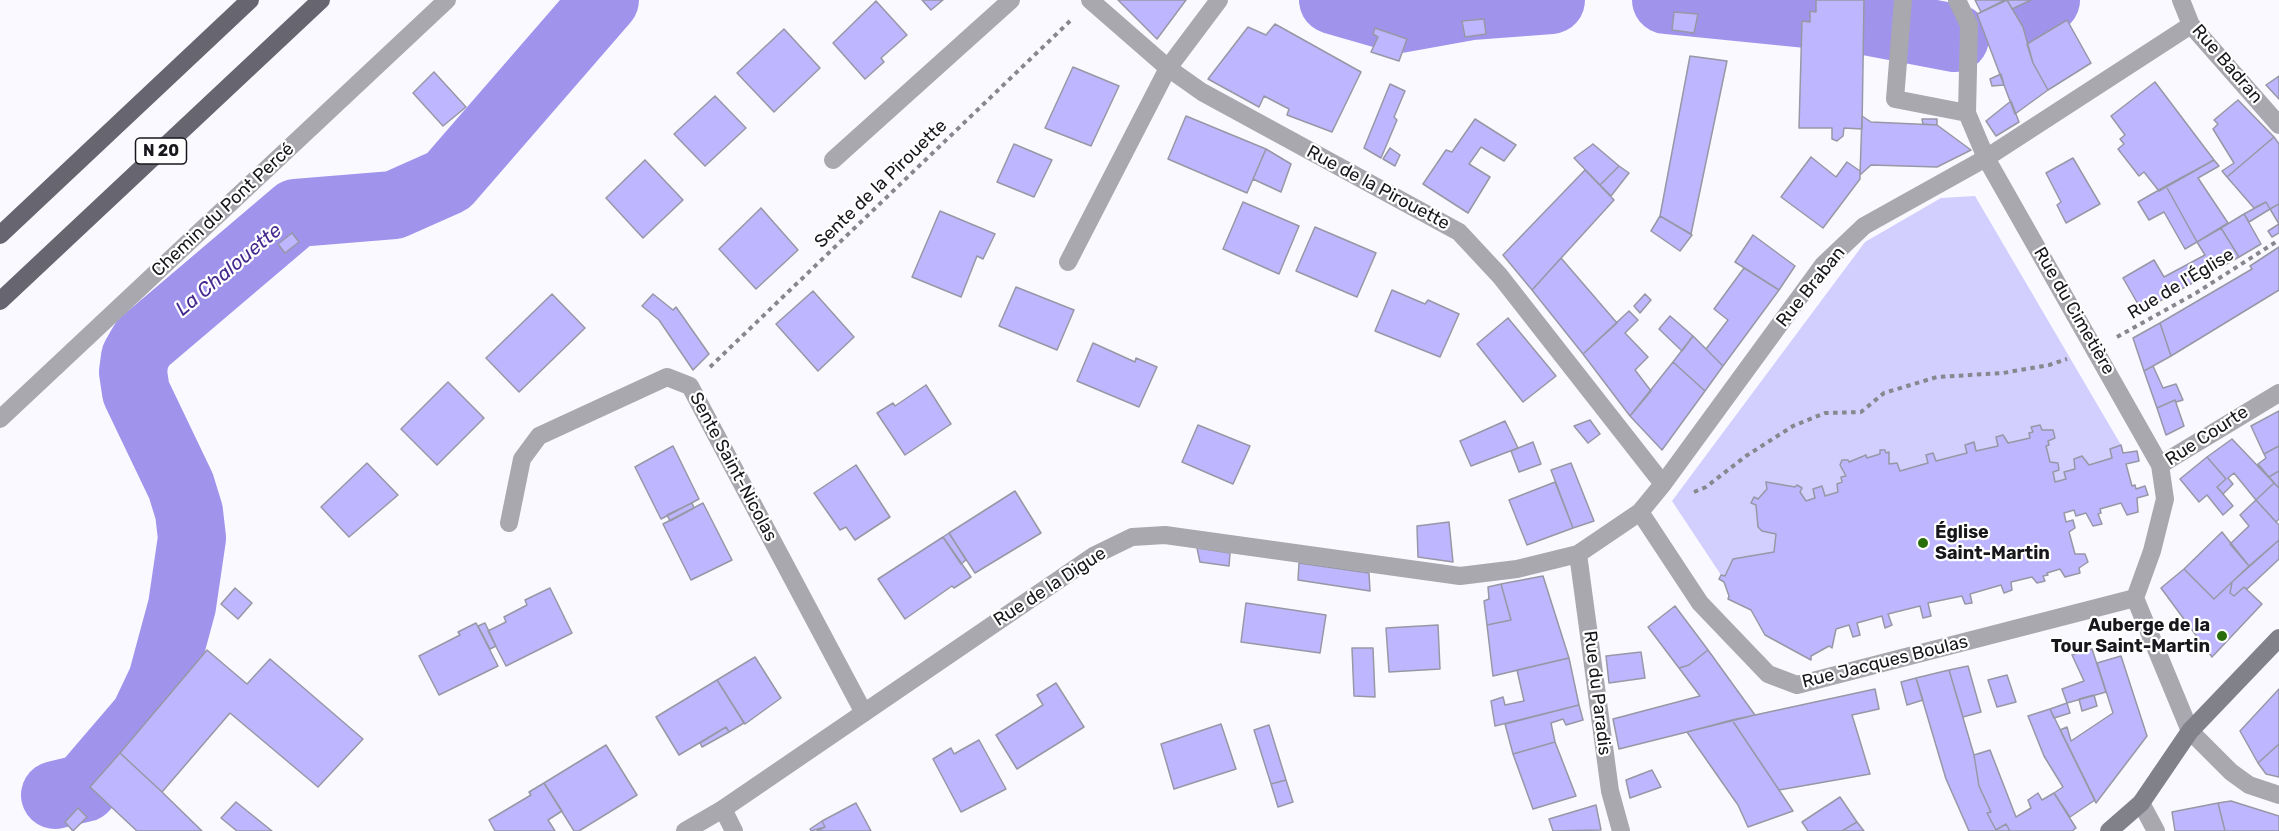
<!DOCTYPE html>
<html>
<head>
<meta charset="utf-8">
<style>
  body { margin:0 }
  canvas { display:block; background:#f9f9ff }
</style>
</head>
<body>
<canvas width="2279" height="831"></canvas>
<script>
const c = document.querySelector('canvas').getContext('2d');
c.lineJoin = 'round';
function fillPath(path, color) { c.fillStyle = color; c.fill(path, 'evenodd'); }
const toPath = rows => new Path2D(rows.map(r => 'M' + r).join(''));
function stroke(path, color, width, dash) { c.strokeStyle = color; c.lineWidth = width; c.lineCap = dash ? 'butt' : 'round'; c.setLineDash(dash || []); c.stroke(path); }
function drawText(font, color, halo, rows, align = 'center') {
  c.font = font + ' Rubik,sans-serif'; c.lineWidth = 4.5; c.setLineDash([]); c.textBaseline = 'middle'; c.strokeStyle = halo; c.fillStyle = color; for (const [text, x, y, turn = 0] of rows) {
    c.save(); c.translate(x, y); c.rotate((+turn || 0) * Math.PI / 180); c.textAlign = isNaN(turn) ? turn : align; if (halo) c.strokeText(text, 0, 0); c.fillText(text, 0, 0); c.restore();
  }
}
fillPath(toPath([
  [1975,196,2121,445,2110,449,2112,458,2089,465,2087,462,2074,466,2075,469,2064,472,2066,479,2055,482,2053,472,2059,470,2058,463,2050,462,2046,446,2049,445,2048,441,2055,438,2053,431,2042,430,2040,425,2032,427,2033,432,2029,434,2030,438,2008,443,2002,435,1996,437,1998,446,1976,451,1973,443,1965,446,1967,453,1936,461,1933,453,1926,455,1928,463,1900,471,1889,464,1889,452,1886,453,1884,450,1880,450,1880,454,1867,458,1866,455,1861,456,1861,459,1849,462,1843,460,1840,465,1846,476,1837,484,1838,492,1825,496,1822,486,1813,489,1815,498,1806,501,1800,492,1802,488,1797,485,1795,487,1767,482,1767,489,1758,499,1754,497,1751,503,1756,505,1757,518,1776,534,1774,552,1733,559,1725,576,1721,575,1672,501,1865,242,1941,198]
]), '#d2cefe');
stroke(toPath([
  [1333,0,1399,19,1471,6,1551,0],
  [1666,0,1806,14],
  [2023,16,2046,0],
  [1866,21,1955,38],
  [55,795,84,788,144,718,162,680,182,606,192,538,189,512,181,486,136,392,133,372,135,357,143,343,296,213,394,205,448,181,605,0]
]), '#a093ec', 68);
const building = toPath([
  [922,0,943,0,931,10,922,0],
  [1118,0,1186,0,1157,39,1118,0],
  [1816,0,1864,0,1862,129,1844,128,1843,136,1837,141,1832,139,1832,128,1799,128,1802,21,1810,22,1810,11,1816,12,1816,0],
  [1975,0,2005,0,1981,12,1975,0],
  [2007,0,2023,27,2033,63,2048,90,2015,114,1977,14,2007,0],
  [2007,0,2031,0,2012,9,2007,0],
  [876,1,907,35,881,58,884,62,865,79,833,43,876,1],
  [1674,12,1698,14,1694,33,1672,30,1674,12],
  [1484,19,1486,34,1465,37,1462,21,1484,19],
  [2067,20,2091,63,2048,90,2033,63,2027,44,2067,20],
  [1275,24,1361,72,1332,132,1287,115,1289,109,1264,96,1259,107,1208,79,1248,27,1266,35,1275,24],
  [1375,28,1407,39,1399,61,1371,52,1378,37,1373,34,1375,28],
  [784,29,820,68,774,112,737,73,784,29],
  [1690,56,1727,61,1691,234,1660,216,1690,56],
  [1073,67,1119,86,1091,146,1045,128,1073,67],
  [434,72,466,107,443,126,413,93,434,72],
  [2001,74,2004,85,1992,86,1990,79,2001,74],
  [2279,76,2279,99,2266,85,2279,76],
  [2155,82,2214,160,2159,191,2144,172,2139,176,2118,149,2124,144,2120,139,2125,135,2111,116,2155,82],
  [1390,84,1405,91,1394,117,1397,120,1381,158,1364,148,1390,84],
  [715,96,746,128,705,166,674,134,715,96],
  [2238,100,2274,137,2227,177,2222,171,2234,163,2213,129,2218,124,2214,120,2238,100],
  [2011,101,2019,122,1996,136,1986,121,2011,101],
  [1186,116,1266,149,1247,193,1168,159,1186,116],
  [1862,116,1871,122,1937,125,1971,150,1937,167,1871,165,1860,175,1862,116],
  [1475,119,1516,145,1504,161,1481,147,1469,164,1490,177,1468,213,1423,184,1446,150,1452,152,1475,119],
  [1922,119,1937,119,1937,125,1923,124,1922,119],
  [2274,137,2279,144,2279,204,2270,209,2266,202,2254,208,2227,177,2274,137],
  [1014,144,1052,160,1034,197,997,182,1014,144],
  [1593,144,1619,166,1600,185,1574,158,1593,144],
  [1390,148,1400,155,1395,166,1383,159,1390,148],
  [1266,149,1291,164,1281,192,1253,179,1266,149],
  [1811,157,1836,177,1847,162,1860,171,1860,179,1823,228,1781,197,1811,157],
  [2073,158,2100,204,2066,223,2057,205,2061,202,2046,173,2073,158],
  [645,160,683,200,643,238,606,198,645,160],
  [2214,160,2219,166,2198,178,2228,223,2197,242,2166,186,2214,160],
  [1619,166,1629,173,1611,196,1600,185,1619,166],
  [1585,170,1614,200,1532,290,1503,255,1585,170],
  [2166,186,2197,242,2185,249,2164,212,2149,220,2138,202,2166,186],
  [1243,202,1299,226,1279,274,1223,249,1243,202],
  [2266,202,2270,209,2249,222,2244,214,2266,202],
  [2279,204,2279,224,2270,209,2279,204],
  [761,208,798,250,756,289,719,249,761,208],
  [940,211,995,234,983,259,977,256,961,297,912,277,940,211],
  [2244,214,2261,244,2239,257,2221,228,2244,214],
  [1660,216,1692,235,1680,251,1651,231,1660,216],
  [2279,224,2279,233,2272,237,2268,231,2279,224],
  [1315,227,1376,253,1357,297,1296,271,1315,227],
  [2221,228,2239,257,2142,311,2123,278,2154,260,2164,277,2205,255,2197,242,2221,228],
  [292,233,299,242,285,253,278,244,292,233],
  [1753,235,1795,266,1779,290,1735,262,1753,235],
  [2279,247,2279,290,2171,356,2160,323,2252,269,2250,266,2279,247],
  [1561,258,1617,323,1583,354,1532,290,1561,258],
  [1744,268,1779,290,1723,366,1706,349,1728,320,1714,309,1744,268],
  [1016,287,1074,310,1057,350,999,326,1016,287],
  [1392,290,1425,304,1428,300,1459,314,1440,357,1375,331,1392,290],
  [813,291,854,337,818,371,776,324,813,291],
  [552,294,585,328,519,392,486,358,552,294],
  [653,294,673,310,676,307,709,354,693,370,659,320,642,306,653,294],
  [1645,294,1651,300,1640,313,1634,306,1645,294],
  [1629,311,1638,320,1625,333,1648,357,1635,370,1651,391,1630,416,1583,354,1629,311],
  [1670,316,1693,336,1682,351,1659,329,1670,316],
  [1508,318,1556,376,1523,402,1477,344,1508,318],
  [2160,323,2171,356,2144,371,2133,338,2160,323],
  [1693,336,1723,366,1705,391,1673,362,1693,336],
  [1093,343,1135,362,1136,358,1157,367,1139,407,1077,381,1093,343],
  [1673,362,1705,391,1662,450,1630,416,1673,362],
  [2153,366,2163,388,2176,384,2183,400,2176,402,2175,400,2157,408,2144,371,2153,366],
  [448,382,484,418,437,465,401,429,448,382],
  [926,385,951,424,905,455,877,413,893,403,895,406,926,385],
  [2175,400,2184,426,2166,435,2157,408,2175,400],
  [2279,411,2279,446,2264,454,2251,426,2279,411],
  [1590,420,1600,434,1588,443,1574,426,1590,420],
  [1505,421,1518,448,1471,466,1460,441,1505,421],
  [1198,425,1250,446,1233,484,1182,462,1198,425],
  [2040,425,2042,430,2053,430,2055,438,2048,441,2049,445,2046,446,2050,462,2058,463,2059,470,2053,472,2055,482,2066,479,2064,472,2075,469,2074,459,2082,456,2089,465,2112,458,2110,449,2121,445,2123,453,2137,451,2139,461,2126,464,2132,486,2135,485,2136,489,2145,486,2148,495,2137,498,2138,512,2127,515,2121,503,2100,509,2101,513,2098,514,2102,524,2093,526,2086,513,2076,516,2074,510,2064,513,2066,522,2073,520,2075,528,2069,532,2075,554,2085,554,2088,562,2079,568,2080,573,2065,577,2060,569,2047,573,2048,575,2043,576,2045,581,2037,583,2032,577,2011,582,2012,590,2004,593,2001,585,1970,594,1972,603,1965,604,1962,596,1928,603,1931,616,1923,618,1920,606,1888,614,1892,625,1885,628,1882,616,1857,623,1860,635,1853,637,1849,625,1836,629,1832,648,1829,646,1811,656,1811,660,1765,635,1751,610,1728,599,1729,596,1724,582,1719,579,1721,575,1725,576,1733,559,1774,552,1776,534,1762,531,1758,527,1756,505,1751,503,1754,497,1758,499,1767,489,1766,482,1795,487,1797,485,1802,488,1800,492,1806,501,1815,498,1813,489,1822,486,1825,496,1838,492,1837,484,1842,482,1841,477,1846,476,1840,465,1842,460,1848,460,1849,462,1866,455,1867,458,1880,454,1880,450,1885,450,1886,453,1889,452,1889,464,1897,463,1900,471,1928,463,1926,455,1933,453,1936,461,1967,453,1965,445,1974,442,1976,451,1998,446,1996,437,2003,435,2008,443,2030,438,2029,433,2033,432,2031,427,2040,425],
  [2232,439,2274,483,2256,500,2234,473,2228,478,2233,484,2223,494,2217,487,2226,479,2207,457,2232,439],
  [1533,442,1541,464,1519,472,1511,451,1533,442],
  [673,446,699,499,661,519,635,467,673,446],
  [2279,446,2279,471,2269,477,2258,464,2266,458,2264,454,2279,446],
  [2207,457,2226,479,2217,487,2233,506,2223,515,2207,495,2199,502,2180,479,2207,457],
  [367,463,398,495,349,537,321,507,367,463],
  [1571,463,1594,521,1573,528,1551,470,1571,463],
  [856,465,890,517,855,540,846,527,840,530,814,493,856,465],
  [2279,471,2279,488,2269,477,2279,471],
  [1555,482,1573,528,1527,545,1509,500,1555,482],
  [2274,483,2279,488,2279,519,2276,522,2256,500,2274,483],
  [1015,491,1041,533,975,573,949,533,1015,491],
  [2256,500,2279,525,2279,540,2249,566,2230,544,2249,526,2240,515,2256,500],
  [692,503,694,508,670,521,667,515,692,503],
  [703,503,732,560,691,580,663,524,703,503],
  [1449,522,1453,562,1418,557,1417,526,1449,522],
  [2222,532,2249,566,2214,599,2184,569,2222,532],
  [949,533,966,560,961,564,943,537,949,533],
  [943,537,971,577,954,588,952,586,905,619,878,579,943,537],
  [2279,540,2279,559,2247,589,2244,587,2234,596,2230,593,2232,582,2279,540],
  [1197,548,1230,553,1229,566,1200,562,1197,548],
  [1299,563,1369,573,1370,591,1298,580,1299,563],
  [2184,569,2214,599,2232,582,2230,593,2234,596,2244,587,2262,604,2212,657,2161,588,2184,569],
  [1543,576,1569,658,1493,676,1487,625,1511,620,1501,584,1543,576],
  [1501,584,1511,620,1487,625,1484,601,1489,599,1488,587,1501,584],
  [235,588,252,603,238,619,221,604,235,588],
  [550,588,572,633,506,666,488,631,506,622,504,617,527,605,525,600,550,588],
  [1246,603,1326,615,1320,653,1241,642,1246,603],
  [1675,606,1708,650,1689,665,1679,668,1648,627,1675,606],
  [476,623,498,666,439,695,419,656,460,635,458,632,476,623],
  [485,623,496,646,490,649,478,626,485,623],
  [1438,625,1440,669,1389,672,1386,628,1438,625],
  [1352,648,1373,648,1375,697,1354,696,1352,648],
  [2092,649,2106,692,2067,703,2062,689,2084,681,2072,655,2092,649],
  [207,650,247,684,270,659,363,739,318,787,230,713,162,792,120,753,207,650],
  [1708,650,1755,715,1619,749,1613,719,1700,696,1679,668,1689,665,1708,650],
  [1641,652,1645,678,1609,683,1606,656,1641,652],
  [2121,656,2147,736,2096,803,2060,730,2067,727,2071,741,2113,713,2097,663,2121,656],
  [755,657,781,698,745,724,717,680,755,657],
  [1569,658,1579,705,1495,726,1491,701,1503,697,1505,705,1524,701,1517,670,1569,658],
  [1968,666,1981,712,1963,717,1949,670,1968,666],
  [1949,670,1974,755,1979,786,1991,812,1987,813,1996,830,2006,824,2010,831,1969,831,1946,779,1916,678,1949,670],
  [2007,675,2016,702,1997,707,1988,680,2007,675],
  [1916,678,1923,700,1907,705,1901,682,1916,678],
  [717,680,744,723,729,732,726,727,679,755,656,717,717,680],
  [1056,683,1084,727,1017,769,996,735,1043,705,1037,695,1056,683],
  [1875,689,1879,709,1852,715,1870,774,1779,790,1732,720,1875,689],
  [2279,689,2279,744,2258,763,2240,731,2279,689],
  [2094,695,2097,706,2082,711,2079,699,2094,695],
  [2067,703,2070,713,2054,718,2050,709,2067,703],
  [1579,705,1583,720,1566,725,1563,719,1551,723,1555,742,1513,754,1505,724,1579,705],
  [2050,709,2095,800,2070,817,2054,793,2063,787,2044,756,2028,716,2050,709],
  [1732,720,1779,790,1793,811,1748,827,1738,805,1687,732,1732,720],
  [1221,724,1236,769,1174,789,1161,744,1221,724],
  [1269,725,1286,780,1271,784,1254,730,1269,725],
  [726,727,729,732,702,747,700,743,726,727],
  [979,740,1006,789,961,812,933,759,951,748,954,754,979,740],
  [1555,742,1576,796,1533,809,1513,754,1555,742],
  [2279,744,2279,777,2266,774,2258,763,2279,744],
  [606,745,637,795,579,831,574,831,544,783,606,745],
  [1990,750,2016,817,2031,808,2028,800,2038,793,2042,800,2054,793,2076,828,2072,831,2010,831,2006,824,1996,830,1987,813,1991,812,1979,786,1974,755,1990,750],
  [120,753,162,792,202,831,137,831,90,787,120,753],
  [1652,770,1661,787,1630,798,1626,780,1652,770],
  [1286,780,1293,802,1278,807,1271,784,1286,780],
  [544,783,562,811,548,820,555,831,495,831,489,820,531,795,529,792,544,783],
  [1840,797,1857,822,1842,831,1808,831,1802,822,1840,797],
  [2231,801,2279,816,2279,831,2225,831,2218,803,2231,801],
  [236,802,272,831,237,831,221,818,236,802],
  [856,803,871,831,817,831,825,827,822,821,856,803],
  [2218,803,2225,831,2175,831,2172,812,2218,803],
  [1596,805,1601,830,1553,831,1549,819,1596,805],
  [78,808,87,817,73,831,65,822,78,808],
  [822,821,825,827,811,831,810,829,822,821],
  [1857,822,1864,831,1842,831,1857,822]
]);
fillPath(building, '#beb6ff');
stroke(building, '#9897a5', 1.5);
stroke(toPath([
  [2117,337,2196,293,2279,240],
  [710,367,1070,21],
  [1694,492,1706,487,1746,456,1793,426,1825,413,1861,412,1884,393,1937,377,2003,373,2049,365,2067,359]
]), '#87878d', 4, [4.5, 4.5]);
stroke(toPath([
  [1903,0,1895,99,1967,113],
  [1957,0,1969,25,1967,113,1986,158],
  [1068,262,1168,68,1219,0],
  [723,809,734,831]
]), '#a8a8ae', 18);
stroke(toPath([
  [1090,0,1168,68,1202,92,1459,232,1500,276,1663,484],
  [2181,0,2191,25,2279,125],
  [1986,158,2160,465,2165,499,2152,551,2135,598],
  [833,160,1011,0],
  [0,419,447,0],
  [2160,465,2279,393],
  [1640,512,1700,603,1768,674,1797,685,2135,598],
  [509,523,522,459,539,436,667,377,690,386,864,713],
  [1578,554,1610,791,1621,831],
  [2135,598,2190,731,2231,772,2249,785,2279,795],
  [2141,803,2156,831],
  [685,831,723,809,1095,555,1132,537,1165,535,1460,576,1517,569,1578,554,1640,512,1663,484,1823,265,1864,226,1986,158,2191,25]
]), '#a8a8ae', 18);
stroke(toPath([
  [2109,831,2141,803,2190,731,2279,638]
]), '#81818a', 18);
stroke(toPath([
  [0,235,250,0],
  [0,301,321,0]
]), '#666570', 18);
for (const [x, y, r, color] of [
  [1923,543,6,"#286e0b"],
  [2222,636,6,"#286e0b"]
]) { const dot = new Path2D(); dot.arc(x, y, r, 0, 2 * Math.PI); c.fillStyle = color; c.fill(dot); stroke(dot, '#fff', 2); }
for (const [x, y, w] of [
  [161,151,51]
]) { const box = new Path2D(); box.roundRect(x - w / 2, y - 13, w, 26, 4.5); c.fillStyle = '#fff'; c.fill(box); stroke(box, '#17171c', 1.5); }
drawText('bold 16px', '#17171c', null, [
  ["N 20",161,151]
]);
drawText('18px', '#17171c', '#fff', [
  ["Rue Badran",2227,64,49],
  ["Sente de la Pirouette",881,184,-44],
  ["Rue de la Pirouette",1378,188,28],
  ["Chemin du Pont Percé",223,210,-43],
  ["Rue de l'Église",2181,284,-31],
  ["Rue Braban",1811,287,-51],
  ["Rue du Cimetière",2074,311,60],
  ["Rue Courte",2207,436,-33],
  ["Sente Saint-Nicolas",733,467,62],
  ["Rue de la Digue",1050,587,-33],
  ["Rue Jacques Boulas",1885,662,-14],
  ["Rue du Paradis",1597,693,83]
]);
drawText('bold 18px', '#17171c', '#fff', [
  ["Église",1935,533],
  ["Saint-Martin",1935,554],
  ["Auberge de la",2210,626,"right"],
  ["Tour Saint-Martin",2210,647,"right"]
], 'left');
drawText('italic 20px', '#452a8f', '#fff', [
  ["La Chalouette",229,270,-40]
]);
</script>
</body>
</html>
